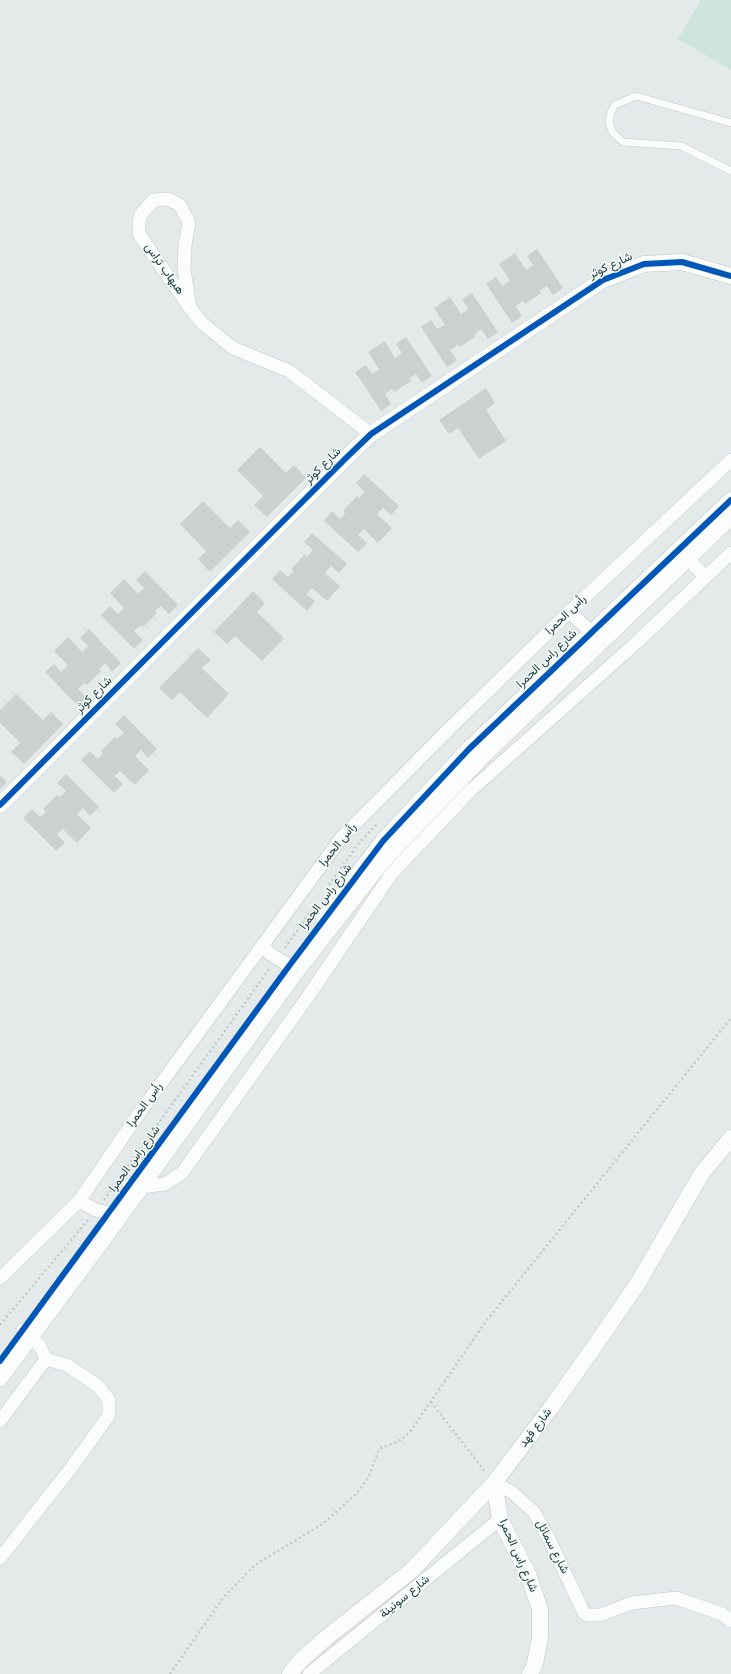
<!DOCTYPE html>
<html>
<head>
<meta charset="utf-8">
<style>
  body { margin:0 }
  canvas { display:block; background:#e4eae9 }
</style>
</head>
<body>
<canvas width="731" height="1674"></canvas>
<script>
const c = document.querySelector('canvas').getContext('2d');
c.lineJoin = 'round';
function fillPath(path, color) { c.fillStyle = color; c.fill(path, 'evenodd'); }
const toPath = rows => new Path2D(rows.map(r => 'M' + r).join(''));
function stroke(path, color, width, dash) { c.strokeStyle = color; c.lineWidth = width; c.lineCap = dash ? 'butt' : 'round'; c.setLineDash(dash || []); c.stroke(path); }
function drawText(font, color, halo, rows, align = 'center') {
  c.font = font + ' "Nunito Sans",Vazirmatn,sans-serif'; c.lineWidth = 3; c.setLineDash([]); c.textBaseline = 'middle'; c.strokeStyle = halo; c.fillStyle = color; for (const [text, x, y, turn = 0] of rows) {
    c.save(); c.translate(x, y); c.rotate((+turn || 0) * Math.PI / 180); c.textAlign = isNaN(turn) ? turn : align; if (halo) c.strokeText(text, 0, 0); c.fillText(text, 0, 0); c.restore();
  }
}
fillPath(toPath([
  [701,0,731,0,731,70,678,39]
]), '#cce4db');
fillPath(toPath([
  [537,249,563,288,553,295,547,286,540,290,541,293,525,304,523,301,516,306,522,316,512,323,486,284,496,277,502,286,510,281,499,264,515,253,526,270,533,265,527,256],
  [472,293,498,332,488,339,481,329,475,334,476,336,460,347,458,345,450,350,457,360,447,367,421,327,431,320,437,329,445,325,434,308,450,297,461,314,468,309,462,299],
  [406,337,432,376,422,383,416,374,409,378,411,381,394,392,392,389,385,394,391,404,381,411,355,372,366,365,372,374,379,369,368,352,385,341,395,358,402,353,396,344],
  [486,388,495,403,486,410,506,441,479,459,458,428,449,434,439,420],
  [260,447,286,473,294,465,306,478,267,517,254,505,263,496,237,470],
  [364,474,399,506,391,515,383,508,377,514,392,528,378,543,364,529,358,535,367,543,358,552,324,521,332,511,340,519,345,513,343,511,357,496,359,498,365,492,356,483],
  [203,501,230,528,238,520,250,532,210,572,198,559,206,551,180,524],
  [312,533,347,564,339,573,331,566,325,573,340,586,327,601,312,588,306,594,315,601,307,611,272,579,280,570,288,577,294,571,291,569,305,554,307,557,313,550,304,542],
  [145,571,178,605,169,614,161,606,155,611,157,613,143,627,141,625,134,631,143,640,134,649,101,615,110,606,118,614,124,608,110,593,124,579,138,594,144,588,136,580],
  [253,591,265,603,257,612,284,638,262,661,235,636,227,644,214,632],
  [89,629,121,663,112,672,105,663,99,669,101,671,87,685,84,683,78,689,87,698,78,706,45,672,54,664,61,672,68,665,54,651,68,637,82,652,88,646,80,638],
  [198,648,211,660,202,668,229,694,207,718,180,692,172,700,159,688],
  [16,694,43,720,51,712,63,724,24,764,11,752,20,743,0,723,0,710],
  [124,715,157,749,148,758,141,750,135,756,149,770,135,785,120,771,115,776,123,784,114,793,81,760,90,751,98,759,103,753,101,751,115,737,117,739,124,733,115,724],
  [66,774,99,807,90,816,83,808,77,814,91,828,77,843,63,829,57,834,65,843,56,851,23,818,32,809,40,817,46,812,43,809,57,795,60,797,66,791,57,783],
  [0,775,7,782,0,789]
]), '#cbd1d0');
const service = toPath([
  [731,123,636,96,615,105,611,112,609,121,612,132,623,142,681,146,731,171]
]);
const minor = toPath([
  [190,308,139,234,139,222,141,214,154,200,168,199,180,205,189,223,185,245,184,270,190,308,202,323,233,348,289,371,371,434],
  [681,551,705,577],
  [569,612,599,639],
  [263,945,269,953,296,970],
  [129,1185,141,1187,165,1184,182,1173,309,995,392,873,470,791,637,642,731,553],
  [79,1201,96,1210,109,1213],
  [0,1278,79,1201,140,1112,342,837,449,729,569,612,731,460],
  [23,1330,40,1346,46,1359],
  [0,1421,46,1359],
  [494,1483,512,1492,534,1512,549,1539,584,1613,588,1615,600,1615,632,1603,676,1598,722,1614,731,1621],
  [0,1558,71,1468,109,1415,109,1400,98,1386,67,1365,46,1359],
  [309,1674,500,1519]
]);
const tertiary = toPath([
  [0,805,346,458,371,434,603,280,644,264,682,262,731,276],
  [324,918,383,841,469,749,731,500],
  [0,1378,111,1229,292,977,381,863,481,758,731,517],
  [494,1483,500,1519,528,1574,540,1609,540,1637,535,1664,530,1674],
  [290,1674,300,1661,326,1638,412,1570,494,1483,550,1409,594,1347,638,1283,702,1173,731,1138]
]);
stroke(service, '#c1c7c6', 8);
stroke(minor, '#c1c7c6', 14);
stroke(tertiary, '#c1c7c6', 17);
stroke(toPath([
  [326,889,359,843,377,824],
  [285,948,311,911],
  [122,1174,270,968],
  [104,1200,116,1183],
  [0,1325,88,1220],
  [431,1402,486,1473],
  [170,1674,223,1598,255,1565,324,1523,357,1493,368,1478,379,1449,399,1441,410,1432,486,1321,731,1018]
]), '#c1caca', 2.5, [2, 3]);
stroke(service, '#fbfcfc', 7);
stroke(minor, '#fbfcfc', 13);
stroke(tertiary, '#fbfcfc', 16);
stroke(toPath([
  [0,805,346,458,371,434,603,280,644,264,682,262,731,276],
  [0,1361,289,966,383,841,469,749,731,500]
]), '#0057b8', 6);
drawText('12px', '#203e3f', '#f2f9f8', [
  ["شارع كوثر",611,266,-25],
  ["هبهاب تراس",164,269,55],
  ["شارع كوثر",323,466,-45],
  ["رأس الحمرا",566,615,-44],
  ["شارع راس الحمرا",547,659,-44],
  ["شارع كوثر",94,695,-45],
  ["رأس الحمرا",338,845,-51],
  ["شارع راس الحمرا",326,897,-53],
  ["رأس الحمرا",145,1105,-54],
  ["شارع راس الحمرا",135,1159,-54],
  ["شارع فهد",536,1428,-53],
  ["شارع سمائل",552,1547,63],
  ["شارع راس الحمرا",518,1556,66],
  ["شارع سونينة",405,1597,-39]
]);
</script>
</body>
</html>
